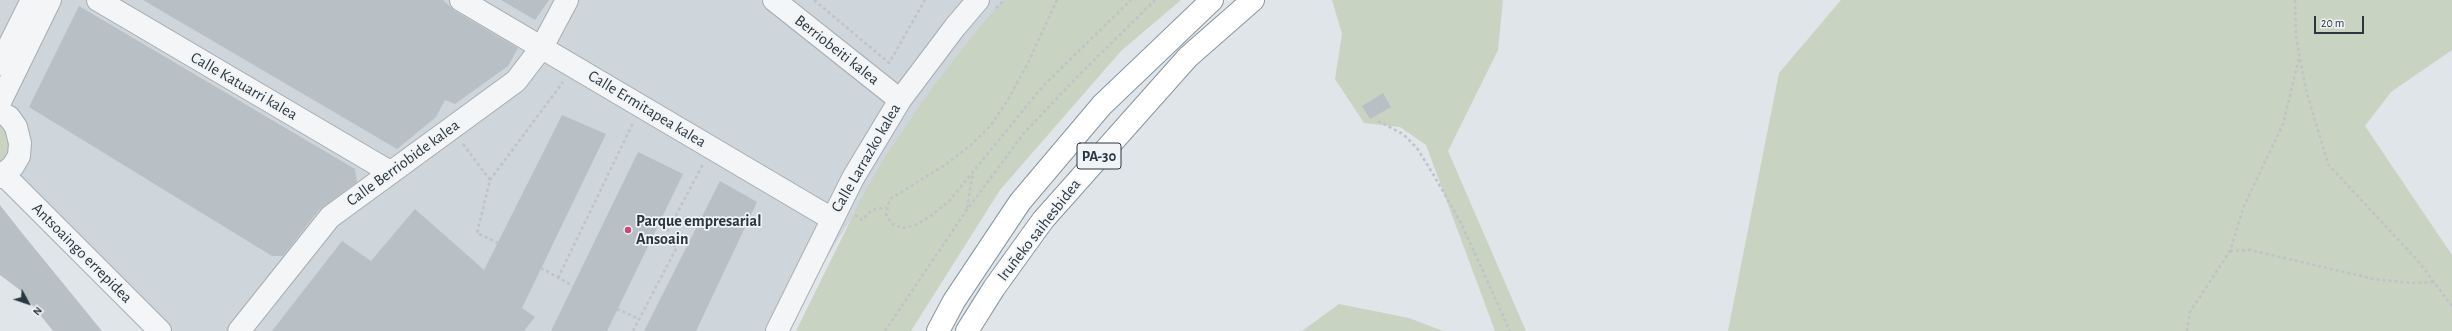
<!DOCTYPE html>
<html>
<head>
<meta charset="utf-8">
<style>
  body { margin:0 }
  #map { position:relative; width:2452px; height:331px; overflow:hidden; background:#e0e5e9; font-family:"Alegreya Sans",sans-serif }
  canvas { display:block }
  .north { position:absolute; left:8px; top:283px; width:40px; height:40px; -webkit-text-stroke:3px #f0f4f7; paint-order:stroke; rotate:130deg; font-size:11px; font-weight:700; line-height:16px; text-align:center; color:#293640 }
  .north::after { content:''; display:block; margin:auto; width:14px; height:18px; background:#293640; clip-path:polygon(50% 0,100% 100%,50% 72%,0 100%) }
  .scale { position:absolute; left:2314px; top:16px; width:50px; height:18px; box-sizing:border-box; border:2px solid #293640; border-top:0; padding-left:5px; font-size:12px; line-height:14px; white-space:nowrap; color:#293640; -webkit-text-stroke:3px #f0f4f7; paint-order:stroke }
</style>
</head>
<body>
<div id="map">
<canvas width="2452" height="331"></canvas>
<div class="north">N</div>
<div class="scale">20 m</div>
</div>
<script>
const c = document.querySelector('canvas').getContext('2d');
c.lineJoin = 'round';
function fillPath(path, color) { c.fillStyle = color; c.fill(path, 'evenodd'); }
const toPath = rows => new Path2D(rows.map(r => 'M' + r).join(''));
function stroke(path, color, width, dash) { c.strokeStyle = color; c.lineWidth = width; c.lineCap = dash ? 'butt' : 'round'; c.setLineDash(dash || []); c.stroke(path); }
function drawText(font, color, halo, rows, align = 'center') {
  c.font = font + ' "Alegreya Sans",sans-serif'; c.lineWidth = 3.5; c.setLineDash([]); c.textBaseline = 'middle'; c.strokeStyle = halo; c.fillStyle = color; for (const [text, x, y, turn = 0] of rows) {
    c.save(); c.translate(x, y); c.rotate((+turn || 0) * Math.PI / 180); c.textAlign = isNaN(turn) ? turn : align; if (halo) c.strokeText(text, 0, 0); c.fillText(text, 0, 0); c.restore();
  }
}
fillPath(toPath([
  [0,0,1012,0,847,225,781,331,160,331,4,175,16,160,0,113]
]), '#ced5db');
fillPath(toPath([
  [1004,0,1181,0,1121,51,1000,190,911,331,796,331,865,191,887,154,929,92,983,23],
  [1332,0,1503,0,1498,50,1448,151,1526,331,1495,331,1426,145,1400,127,1364,123,1335,79,1342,34],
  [1841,0,2452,0,2452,50,2391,92,2365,126,2452,255,2452,331,1728,331,1779,73],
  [0,121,6,127,10,144,8,153,0,163],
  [1339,304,1409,318,1443,331,1302,331]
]), '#c9d3c2');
fillPath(toPath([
  [143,0,443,0,455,11,518,48,508,66,455,104,445,100,436,117,397,149],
  [501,0,549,0,535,20],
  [79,6,355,169,357,182,319,210,283,256,272,256,29,107],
  [1383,93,1391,107,1370,119,1362,106],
  [562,115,606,134,522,308,535,317,524,331,272,331,342,241,371,261,415,209,484,270],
  [638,152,683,174,607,331,551,331],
  [720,181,757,202,696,331,644,331],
  [0,205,22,233,102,331,53,331,20,290,0,275]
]), '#b8c0c6');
const minor = toPath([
  [98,0,390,172],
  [461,0,832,219],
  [774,0,900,100],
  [0,64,32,0],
  [0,102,50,0],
  [0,112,9,117,16,127,20,143,19,156,13,166,0,177],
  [4,175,160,331],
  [239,331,330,217,516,81,542,47,567,0],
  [777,331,853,178,900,100,955,27,978,0]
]);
const highway = toPath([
  [938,331,954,301,1020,202,1102,105,1212,0],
  [967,331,994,288,1043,220,1188,57,1253,0]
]);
stroke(minor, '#a5adb3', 24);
stroke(highway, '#8896a0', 24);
stroke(toPath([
  [814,0,889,63,925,0],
  [1057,0,1028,63,1009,98,991,125,972,144,945,165,890,199,886,214,892,224,903,228,915,225,931,216,950,200,1043,86,1131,0],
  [2295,0,2296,37,2306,90,2328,164,2418,261,2452,306],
  [996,8,1004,0],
  [1378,121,1403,134,1417,148,1433,174,1461,223,1510,331],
  [463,144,490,180,477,233,498,243],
  [490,180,563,82],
  [967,208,973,172],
  [855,215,862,220,872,210,886,207],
  [2230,251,2250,250,2374,279,2410,283,2435,282],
  [541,268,573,286],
  [558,278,633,123],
  [617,309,639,319],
  [633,331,677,247,663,240,703,164],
  [885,331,966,211,1024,133,1078,76,1155,0],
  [2187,331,2190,312,2230,251,2244,206,2283,124,2299,58]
]), '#bec3c7', 2.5, [3, 3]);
stroke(minor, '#f3f5f7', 22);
stroke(highway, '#fff', 22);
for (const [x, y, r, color] of [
  [628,230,4,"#cd4774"]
]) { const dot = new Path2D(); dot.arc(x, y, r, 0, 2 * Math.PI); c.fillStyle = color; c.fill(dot); stroke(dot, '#f0f4f7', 1.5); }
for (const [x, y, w] of [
  [1099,156,44]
]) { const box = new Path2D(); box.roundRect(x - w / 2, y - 13, w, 26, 3); c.fillStyle = '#f0f4f7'; c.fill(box); stroke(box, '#293640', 1); }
drawText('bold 15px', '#293640', null, [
  ["PA-30",1099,156]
]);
drawText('16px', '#293640', '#f0f4f7', [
  ["Berriobeiti kalea",837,50,38],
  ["Calle Katuarri kalea",244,86,30],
  ["Calle Ermitapea kalea",647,109,31],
  ["Calle Larrazko kalea",866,158,-60],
  ["Calle Berriobide kalea",403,163,-36],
  ["Iruñeko saihesbidea",1039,230,-52],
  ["Antsoaingo errepidea",82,253,45]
]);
drawText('bold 16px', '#293640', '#f0f4f7', [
  ["Parque empresarial",636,221],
  ["Ansoain",636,239]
], 'left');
</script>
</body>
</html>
